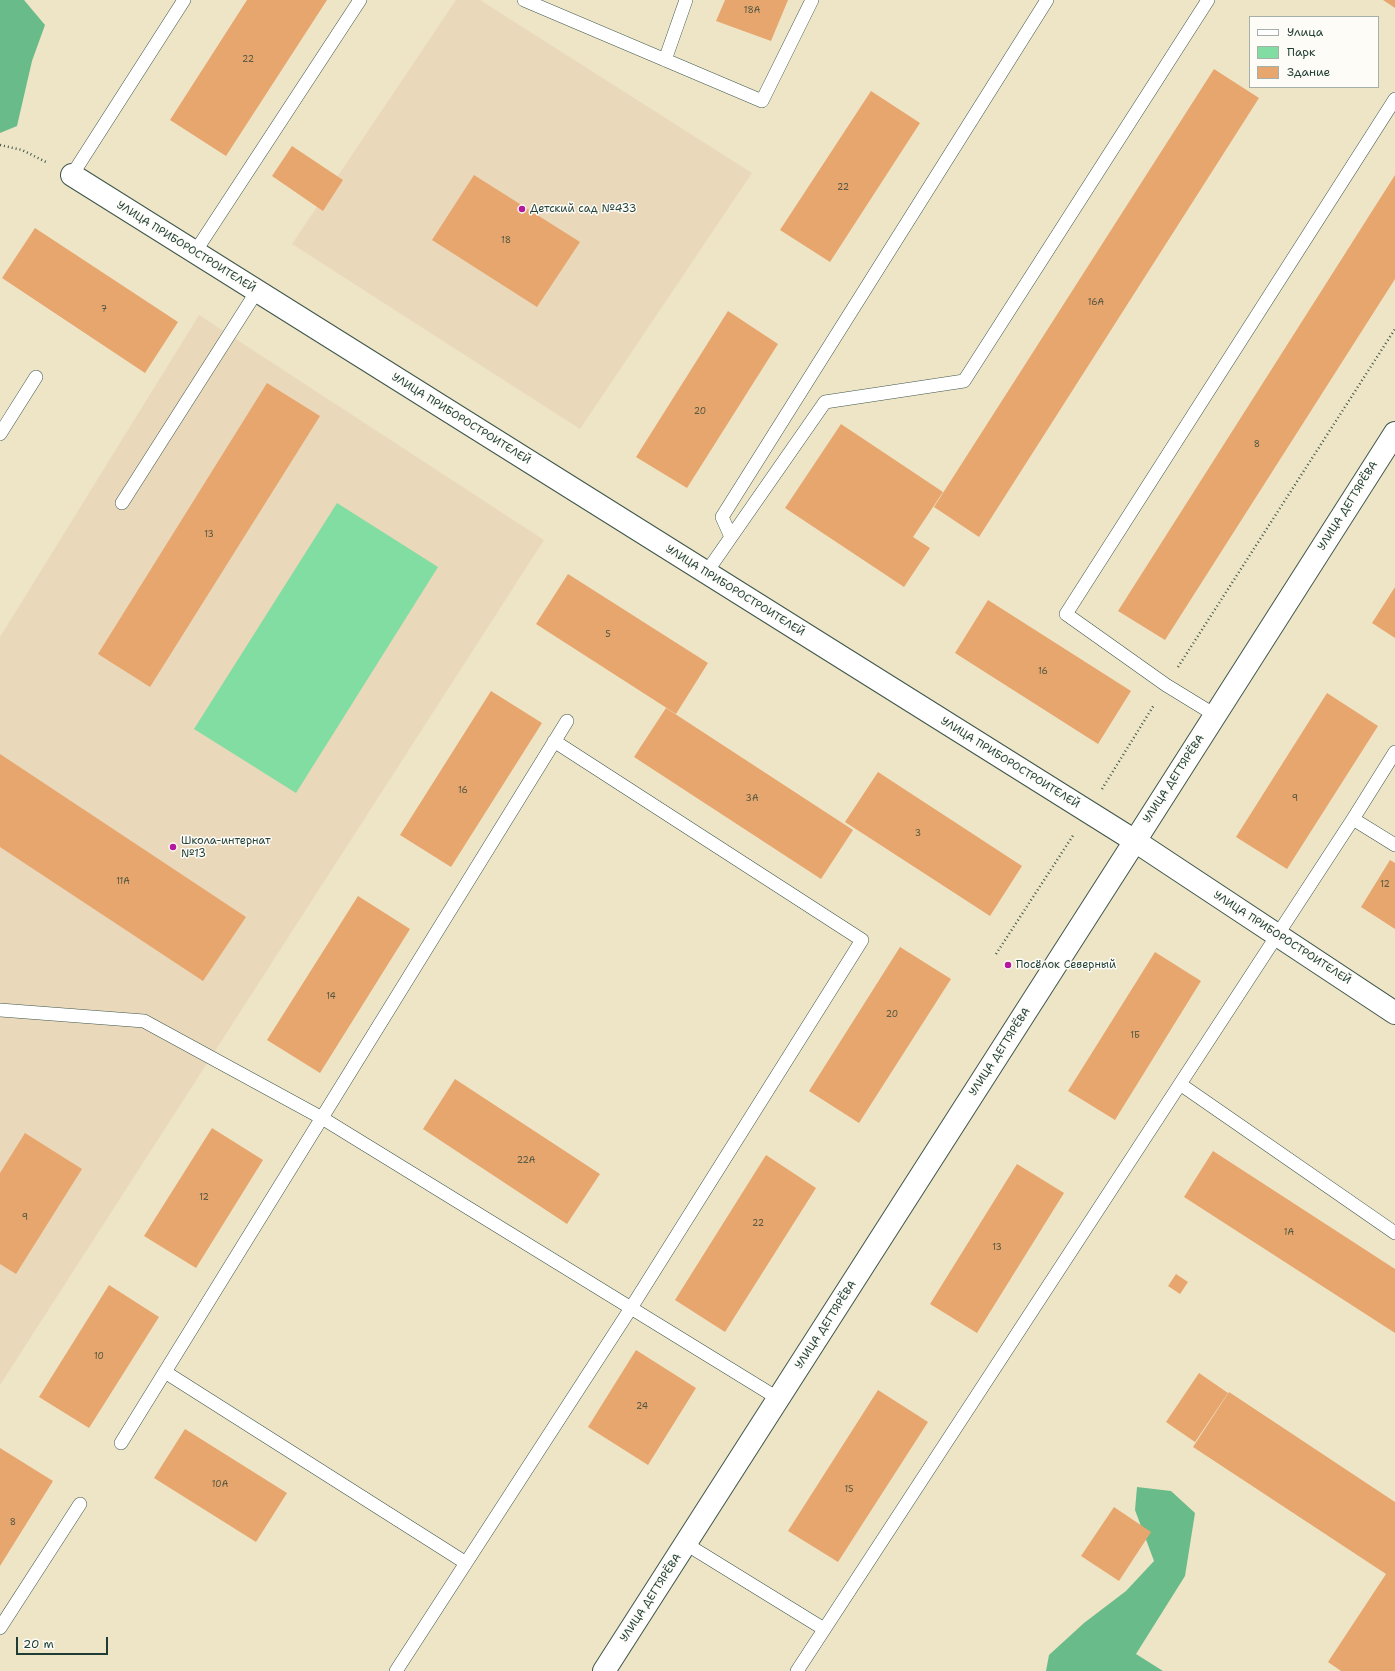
<!DOCTYPE html>
<html>
<head>
<meta charset="utf-8">
<style>
  body { margin:0 }
  #map { position:relative; width:1395px; height:1671px; overflow:hidden; background:#eee5c7; font-family:"Shantell Sans",sans-serif }
  canvas { display:block }
  .legend { position:absolute; left:1249px; top:16px; width:130px; height:72px; box-sizing:border-box; background:#fdfcf7; border:1px solid #a4b0a9; margin:0; padding:5px 7px; list-style:none; font-size:12px; color:#1f3d34 }
  .legend li { display:flex; align-items:center; gap:8px; height:20px }
  .legend b { width:20px; border:1px solid #a4b0a9 }
  .scale { position:absolute; left:16px; top:1637px; width:92px; height:18px; box-sizing:border-box; border:2px solid #1f3d34; border-top:0; padding-left:5px; font-size:12px; line-height:14px; white-space:nowrap; color:#1f3d34; -webkit-text-stroke:3px #fdfcf7; paint-order:stroke }
</style>
</head>
<body>
<div id="map">
<canvas width="1395" height="1671"></canvas>
<ul class="legend">
<li><b style="height:5px;background:#fff"></b>Улица</li>
<li><b style="height:11px;background:#82dda3"></b>Парк</li>
<li><b style="height:11px;background:#e7a66e"></b>Здание</li>
</ul>
<div class="scale">20 m</div>
</div>
<script>
const c = document.querySelector('canvas').getContext('2d');
c.lineJoin = 'round';
function fillPath(path, color) { c.fillStyle = color; c.fill(path, 'evenodd'); }
const toPath = rows => new Path2D(rows.map(r => 'M' + r).join(''));
function stroke(path, color, width, dash) { c.strokeStyle = color; c.lineWidth = width; c.lineCap = dash ? 'butt' : 'round'; c.setLineDash(dash || []); c.stroke(path); }
function drawText(font, color, halo, rows, align = 'center') {
  c.font = font + ' "Shantell Sans",sans-serif'; c.lineWidth = 3; c.setLineDash([]); c.textBaseline = 'middle'; c.strokeStyle = halo; c.fillStyle = color; for (const [text, x, y, turn = 0] of rows) {
    c.save(); c.translate(x, y); c.rotate((+turn || 0) * Math.PI / 180); c.textAlign = isNaN(turn) ? turn : align; if (halo) c.strokeText(text, 0, 0); c.fillText(text, 0, 0); c.restore();
  }
}
fillPath(toPath([
  [456,0,480,0,752,173,580,429,292,244],
  [199,315,544,540,0,1385,0,637]
]), '#ead8ba');
fillPath(toPath([
  [337,503,438,567,296,793,194,729]
]), '#82dda3');
fillPath(toPath([
  [0,0,24,0,45,25,32,61,17,126,0,133],
  [1137,1487,1171,1491,1195,1513,1185,1576,1136,1654,1163,1671,1046,1671,1049,1655,1084,1623,1126,1591,1154,1561,1135,1510]
]), '#69bc89');
fillPath(toPath([
  [247,0,327,0,226,156,170,120],
  [725,0,788,0,771,41,716,21],
  [1383,0,1395,0,1395,8],
  [1214,69,1259,98,979,537,934,507],
  [871,91,920,123,830,262,780,230],
  [292,146,343,180,323,211,272,176],
  [474,175,580,242,537,307,432,240],
  [1395,175,1395,279,1165,640,1118,611],
  [35,228,178,322,145,373,2,278],
  [728,311,778,344,687,488,636,457],
  [267,383,320,416,150,687,98,654],
  [841,424,943,492,913,537,930,548,904,587,785,508],
  [568,574,708,663,676,714,536,624],
  [1395,587,1395,638,1372,623],
  [988,600,1131,691,1098,744,955,653],
  [491,691,542,723,451,867,400,835],
  [1327,693,1378,726,1287,869,1236,837],
  [666,708,853,830,821,879,634,757],
  [0,754,246,917,203,981,0,847],
  [878,772,1022,866,990,916,845,822],
  [1390,860,1395,863,1395,929,1361,907],
  [358,896,410,929,320,1073,267,1040],
  [900,947,951,979,859,1123,809,1091],
  [1155,952,1201,981,1115,1120,1068,1091],
  [455,1079,600,1174,567,1224,423,1129],
  [212,1128,263,1160,196,1268,144,1236],
  [25,1133,82,1169,16,1274,0,1264,0,1173],
  [1213,1151,1395,1269,1395,1333,1184,1197],
  [766,1155,816,1188,725,1332,675,1300],
  [1017,1164,1064,1193,977,1333,930,1304],
  [1176,1274,1188,1282,1180,1294,1168,1286],
  [109,1285,159,1317,89,1428,39,1397],
  [636,1350,696,1388,648,1465,588,1427],
  [1199,1373,1228,1393,1195,1442,1166,1422],
  [878,1390,928,1422,838,1562,788,1531],
  [1229,1392,1395,1502,1395,1671,1341,1671,1328,1662,1386,1574,1193,1447],
  [185,1429,287,1493,256,1542,154,1478],
  [0,1448,53,1481,0,1566],
  [1114,1507,1151,1532,1119,1581,1081,1556]
]), '#e7a66e');
const service = toPath([
  [524,0,762,101,812,0],
  [665,60,686,0],
  [72,175,184,0],
  [195,252,360,0],
  [0,434,36,377],
  [122,503,257,291],
  [731,537,722,517,1047,0],
  [706,573,825,402,964,381,1208,0],
  [1215,715,1166,685,1066,614,1395,99],
  [1353,819,1395,845],
  [0,1010,144,1021,322,1118,779,1399],
  [1180,1084,1395,1233],
  [165,1372,466,1563],
  [121,1443,567,721],
  [686,1544,824,1629],
  [0,1628,80,1504],
  [396,1671,631,1308,862,940,554,741],
  [797,1671,1353,819,1395,752]
]);
const minor = toPath([
  [72,175,1135,841,1395,433]
]);
const tertiary = toPath([
  [604,1671,1135,841,1395,1013]
]);
stroke(service, '#3e564a', 14);
stroke(minor, '#3e564a', 24);
stroke(tertiary, '#3e564a', 24);
stroke(toPath([
  [0,145,22,150,48,163],
  [1178,667,1395,329],
  [1102,789,1154,705],
  [996,954,1074,834]
]), '#3e564a', 2.5, [1, 3]);
stroke(service, '#fff', 13);
stroke(minor, '#fff', 22);
stroke(tertiary, '#fff', 22);
for (const [x, y, r, color] of [
  [522,209,4,"#b5179e"],
  [173,847,4,"#b5179e"],
  [1008,965,4,"#b5179e"]
]) { const dot = new Path2D(); dot.arc(x, y, r, 0, 2 * Math.PI); c.fillStyle = color; c.fill(dot); stroke(dot, '#fdfcf7', 1.5); }
drawText('9px', '#515742', null, [
  ["18А",752,11],
  ["22",248,60],
  ["22",843,188],
  ["18",506,241],
  ["16А",1096,303],
  ["7",104,310],
  ["20",700,412],
  ["8",1257,445],
  ["13",209,535],
  ["5",608,635],
  ["16",1043,672],
  ["16",463,791],
  ["3А",752,799],
  ["9",1295,799],
  ["3",918,834],
  ["11А",123,882],
  ["12",1385,885],
  ["14",331,997],
  ["20",892,1015],
  ["1Б",1135,1036],
  ["22А",526,1161],
  ["12",204,1198],
  ["9",25,1218],
  ["22",758,1224],
  ["1А",1289,1233],
  ["13",997,1248],
  ["10",99,1357],
  ["24",642,1407],
  ["10А",220,1485],
  ["15",849,1490],
  ["8",13,1523]
]);
drawText('11px', '#1f3d34', '#fdfcf7', [
  ["Детский сад №433",530,209],
  ["Школа-интернат",181,841],
  ["№13",181,854],
  ["Посёлок Северный",1016,965]
], 'left');
drawText('11px', '#1f3d34', '#fdfcf7', [
  ["УЛИЦА ПРИБОРОСТРОИТЕЛЕЙ",186,247,32],
  ["УЛИЦА ПРИБОРОСТРОИТЕЛЕЙ",461,419,32],
  ["УЛИЦА ДЕГТЯРЁВА",1348,506,-58],
  ["УЛИЦА ПРИБОРОСТРОИТЕЛЕЙ",735,591,32],
  ["УЛИЦА ПРИБОРОСТРОИТЕЛЕЙ",1010,763,32],
  ["УЛИЦА ДЕГТЯРЁВА",1174,779,-57],
  ["УЛИЦА ПРИБОРОСТРОИТЕЛЕЙ",1282,938,33],
  ["УЛИЦА ДЕГТЯРЁВА",1000,1052,-57],
  ["УЛИЦА ДЕГТЯРЁВА",826,1325,-57],
  ["УЛИЦА ДЕГТЯРЁВА",651,1598,-57]
]);
</script>
</body>
</html>
